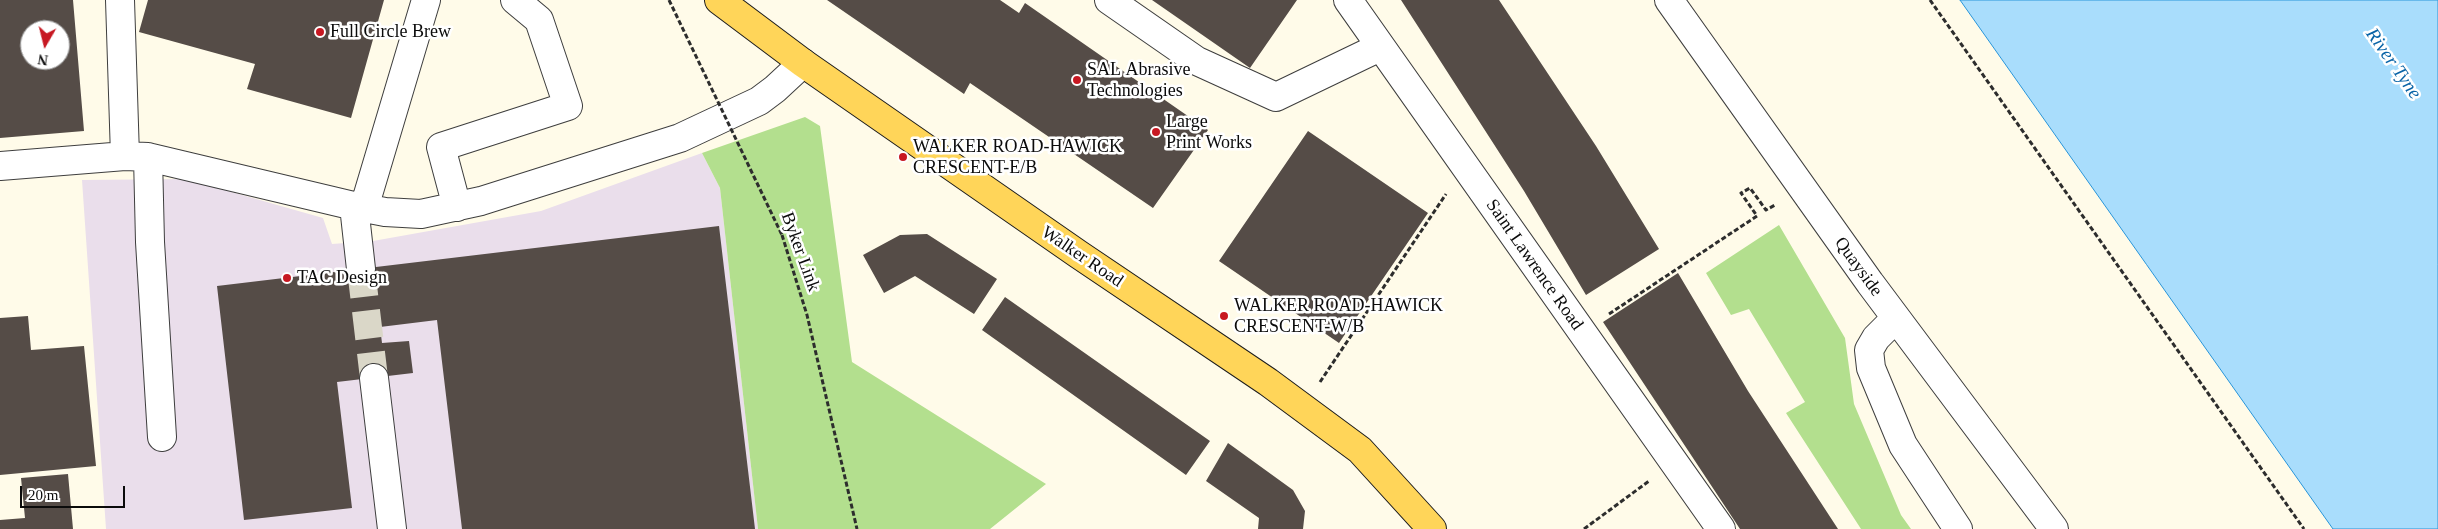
<!DOCTYPE html>
<html>
<head>
<meta charset="utf-8">
<style>
  body { margin:0 }
  #map { position:relative; width:2438px; height:529px; overflow:hidden; background:#fffbe9; font-family:Georgia,serif }
  canvas { display:block }
  .north { position:absolute; left:20px; top:20px; width:50px; height:50px; box-sizing:border-box; background:#fff; border:1px solid #9d9d9d; border-radius:50%; rotate:188deg; font-size:14px; font-weight:700; line-height:20px; text-align:center; color:#0b0b0b }
  .north::after { content:''; display:block; margin:auto; width:18px; height:22px; background:#c71822; clip-path:polygon(50% 0,100% 100%,50% 72%,0 100%) }
  .scale { position:absolute; left:20px; top:486px; width:105px; height:22px; box-sizing:border-box; border:2px solid #0b0b0b; border-top:0; padding-left:6px; font-size:15px; line-height:18px; white-space:nowrap; color:#0b0b0b; -webkit-text-stroke:4px #fff; paint-order:stroke }
</style>
</head>
<body>
<div id="map">
<canvas width="2438" height="529"></canvas>
<div class="north">N</div>
<div class="scale">20 m</div>
</div>
<script>
const c = document.querySelector('canvas').getContext('2d');
c.lineJoin = 'round';
function fillPath(path, color) { c.fillStyle = color; c.fill(path, 'evenodd'); }
const toPath = rows => new Path2D(rows.map(r => 'M' + r).join(''));
function stroke(path, color, width, dash) { c.strokeStyle = color; c.lineWidth = width; c.lineCap = dash ? 'butt' : 'round'; c.setLineDash(dash || []); c.stroke(path); }
function drawText(font, color, halo, rows, align = 'center') {
  c.font = font + ' Georgia,serif'; c.lineWidth = 5; c.setLineDash([]); c.textBaseline = 'middle'; c.strokeStyle = halo; c.fillStyle = color; for (const [text, x, y, turn = 0] of rows) {
    c.save(); c.translate(x, y); c.rotate((+turn || 0) * Math.PI / 180); c.textAlign = isNaN(turn) ? turn : align; if (halo) c.strokeText(text, 0, 0); c.fillText(text, 0, 0); c.restore();
  }
}
fillPath(toPath([
  [702,153,720,188,758,529,106,529,82,180,186,179,323,218,332,244,373,241,541,211]
]), '#eadeeb');
fillPath(toPath([
  [805,117,820,126,852,362,1046,484,990,529,758,529,720,188,702,153],
  [1779,225,1845,338,1854,404,1901,515,1911,529,1861,529,1786,413,1805,402,1749,309,1731,315,1706,273]
]), '#b3df8e');
const water = toPath([
  [1960,0,2438,0,2438,529,2333,529,1960,0]
]);
fillPath(water, '#a9ddfc');
stroke(water, '#2995d9', 1);
fillPath(toPath([
  [0,0,73,0,84,131,0,138],
  [30,30,60,30,60,60,30,60],
  [148,0,384,0,351,118,247,89,255,64,139,32],
  [827,0,1000,0,1019,13,1025,3,1208,130,1153,208,970,83,964,94],
  [1152,0,1297,0,1250,68],
  [1401,0,1499,0,1596,146,1659,249,1586,295,1524,191],
  [1308,131,1428,213,1339,343,1219,261],
  [719,226,755,529,462,529,437,320,380,327,382,343,409,341,413,373,337,382,352,508,244,520,217,286],
  [927,234,997,279,974,314,915,276,884,293,863,255,900,235],
  [1678,273,1748,391,1838,529,1740,529,1603,322],
  [1005,297,1210,441,1186,475,982,330],
  [28,316,31,350,84,346,96,466,0,475,0,318],
  [1228,443,1293,490,1305,511,1303,529,1258,529,1259,518,1206,481],
  [68,474,73,529,0,529,0,520,25,518,21,478]
]), '#554c47');
stroke(toPath([
  [361,269,374,378]
]), '#dad7c8', 28, [28, 14]);
const minor = toPath([
  [120,0,125,156],
  [1109,0,1197,61,1276,97,1380,47],
  [1348,0,1721,529],
  [1669,0,1870,283,2054,529],
  [148,157,150,242,162,437],
  [0,166,125,156,148,157,354,206,385,212,421,214,481,201,680,138,759,101,775,89,803,63],
  [354,206,361,269],
  [457,207,441,147,568,106,539,20,515,0],
  [364,208,426,0],
  [1896,318,1876,338,1869,350,1871,368,1903,445,1958,529],
  [374,378,392,529]
]);
const major = toPath([
  [719,0,803,63,1078,254,1268,382,1360,450,1432,529]
]);
stroke(minor, '#3e3e3e', 30);
stroke(major, '#1c1c1c', 30);
stroke(toPath([
  [1930,0,2304,529],
  [782,235,807,315,857,529],
  [1609,314,1757,216,1741,193,1750,188,1766,210,1775,205],
  [1320,382,1446,194],
  [1584,529,1649,481]
]), '#2d2d2d', 3, [5, 2.5]);
stroke(minor, '#fff', 28);
stroke(major, '#ffd559', 28);
stroke(toPath([
  [669,0,782,235]
]), '#2d2d2d', 3, [5, 2.5]);
for (const [x, y, r, color] of [
  [320,32,5,"#c71822"],
  [1077,80,5,"#c71822"],
  [1156,132,5,"#c71822"],
  [903,157,5,"#c71822"],
  [287,278,5,"#c71822"],
  [1224,316,5,"#c71822"]
]) { const dot = new Path2D(); dot.arc(x, y, r, 0, 2 * Math.PI); c.fillStyle = color; c.fill(dot); stroke(dot, '#fff', 2); }
drawText('18px', '#0b0b0b', '#fff', [
  ["Full Circle Brew",330,32],
  ["SAL Abrasive",1087,70],
  ["Technologies",1087,91],
  ["Large",1166,122],
  ["Print Works",1166,143],
  ["WALKER ROAD-HAWICK",913,147],
  ["CRESCENT-E/B",913,168],
  ["TAC Design",297,278],
  ["WALKER ROAD-HAWICK",1234,306],
  ["CRESCENT-W/B",1234,327]
], 'left');
drawText('18px', '#0b0b0b', '#fff', [
  ["Byker Link",800,252,70],
  ["Walker Road",1082,257,34],
  ["Saint Lawrence Road",1534,265,55],
  ["Quayside",1858,267,54]
]);
drawText('italic 19px', '#0a64a7', '#fff', [
  ["River Tyne",2393,64,55]
]);
</script>
</body>
</html>
